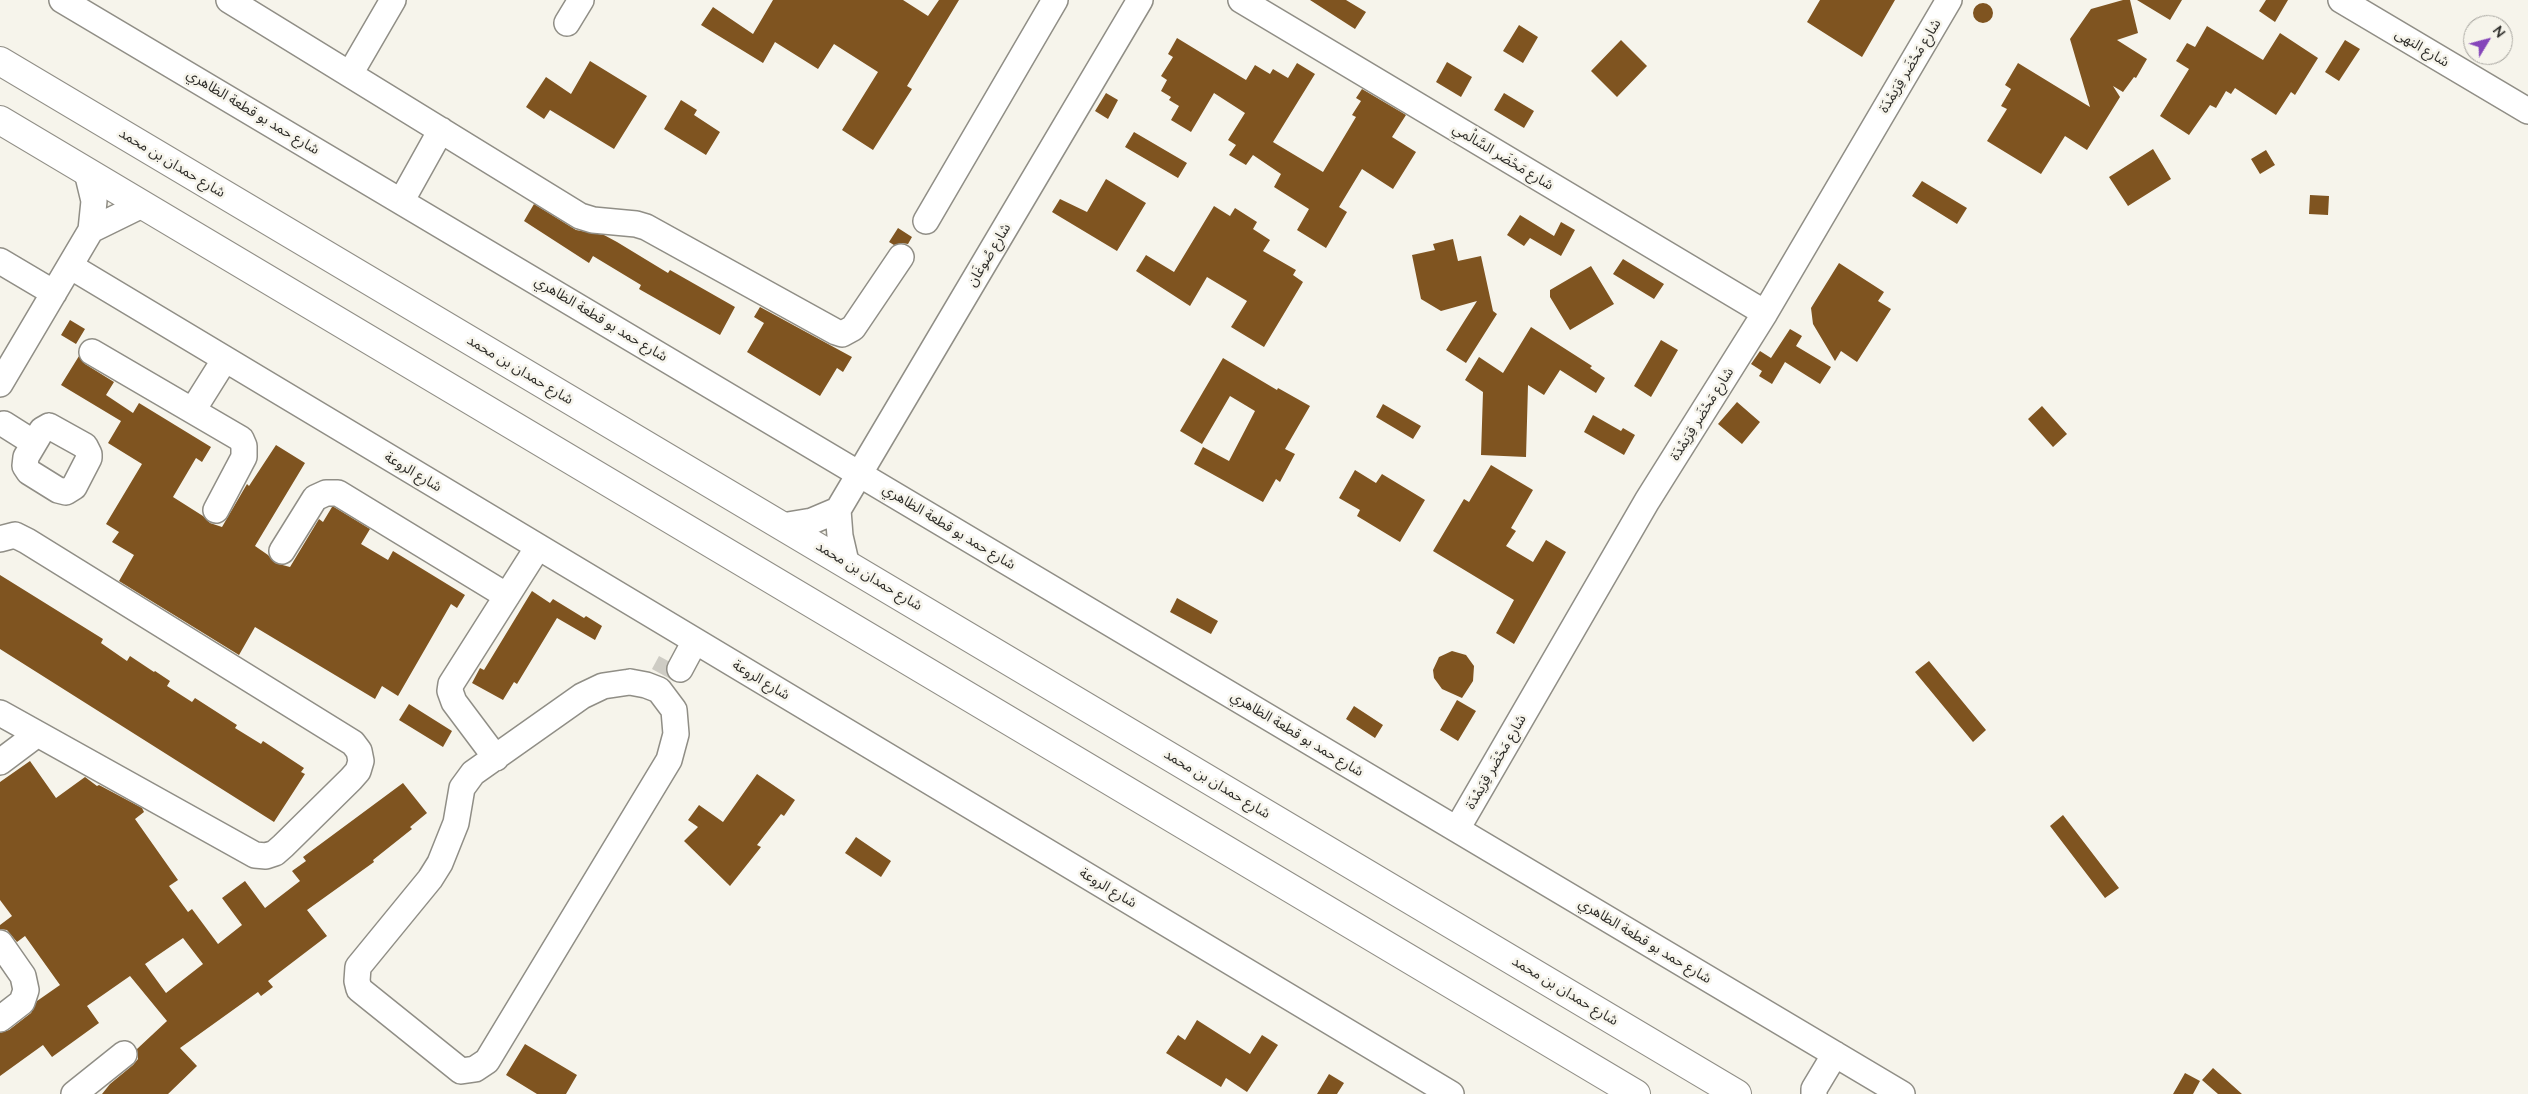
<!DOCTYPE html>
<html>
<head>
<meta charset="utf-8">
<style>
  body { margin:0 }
  #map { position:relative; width:2528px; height:1094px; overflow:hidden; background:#f6f4eb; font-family:Mulish,sans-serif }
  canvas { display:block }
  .north { position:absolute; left:2463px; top:15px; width:50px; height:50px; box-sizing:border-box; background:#f6f4eb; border:1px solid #a6a49e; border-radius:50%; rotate:53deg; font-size:14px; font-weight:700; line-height:20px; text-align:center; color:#2e2d2a }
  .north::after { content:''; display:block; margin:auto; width:18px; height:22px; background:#8545ba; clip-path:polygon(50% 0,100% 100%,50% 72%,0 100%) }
</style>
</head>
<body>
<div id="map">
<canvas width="2528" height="1094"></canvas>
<div class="north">N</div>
</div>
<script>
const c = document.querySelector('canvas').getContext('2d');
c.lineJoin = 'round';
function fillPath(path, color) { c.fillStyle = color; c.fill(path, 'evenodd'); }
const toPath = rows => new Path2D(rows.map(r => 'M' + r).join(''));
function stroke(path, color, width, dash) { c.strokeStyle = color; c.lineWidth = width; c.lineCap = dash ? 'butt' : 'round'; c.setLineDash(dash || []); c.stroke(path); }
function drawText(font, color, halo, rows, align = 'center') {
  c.font = font + ' Mulish,"Noto Sans Arabic",sans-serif'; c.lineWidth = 5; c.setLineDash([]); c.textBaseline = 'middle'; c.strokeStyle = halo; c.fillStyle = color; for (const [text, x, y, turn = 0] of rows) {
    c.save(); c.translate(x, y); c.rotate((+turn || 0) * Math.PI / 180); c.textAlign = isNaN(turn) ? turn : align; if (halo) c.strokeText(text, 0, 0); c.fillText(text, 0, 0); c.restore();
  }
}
fillPath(toPath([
  [773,0,903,0,928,16,939,0,959,0,907,86,912,89,873,150,842,130,878,72,834,44,818,69,775,42,763,63,701,25,713,7,753,34],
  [1310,0,1346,0,1366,12,1355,29],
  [1820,0,1895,0,1862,57,1807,22],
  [2123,0,2130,0,2138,33,2117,40,2147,59,2136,78,2134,77,2123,92,2113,86,2120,97,2087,150,2065,136,2041,174,1987,141,2007,109,2001,106,2011,89,2005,85,2018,63,2090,107,2070,39,2091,9],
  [2137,0,2182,0,2170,20],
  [2266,0,2288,0,2275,22,2259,11],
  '1973 13a10 10 0 1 1 20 0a10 10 0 1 1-20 0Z',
  [1519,25,1538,37,1523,63,1503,51],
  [2207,26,2263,60,2280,33,2318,58,2295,95,2291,92,2276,115,2235,88,2231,94,2226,91,2216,108,2210,105,2189,135,2160,116,2189,69,2176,61,2187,43,2195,47],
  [1177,38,1246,80,1255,65,1270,74,1273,69,1288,78,1297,63,1315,74,1273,142,1323,172,1356,117,1352,115,1361,101,1356,98,1362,89,1406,115,1392,137,1416,152,1393,189,1362,169,1339,207,1347,212,1326,248,1297,230,1309,209,1274,187,1281,174,1253,155,1246,165,1229,155,1236,145,1228,140,1245,113,1214,93,1191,132,1171,120,1179,106,1169,100,1171,97,1161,91,1167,80,1161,76,1173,57,1168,54],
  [1621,40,1647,66,1617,97,1591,71],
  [2345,40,2360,49,2339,81,2325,72],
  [590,61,647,96,614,149,550,110,544,119,526,107,546,77,571,94],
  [1447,62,1472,77,1461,97,1436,82],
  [1106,93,1118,100,1108,119,1095,111],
  [1504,93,1534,111,1524,128,1494,110],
  [681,100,697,110,694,115,720,132,706,155,664,129],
  [1134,132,1187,163,1178,178,1125,147],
  [2153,149,2171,179,2128,206,2109,177],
  [2266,150,2275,165,2260,174,2251,159],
  [1106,179,1146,203,1117,251,1052,212,1060,199,1087,212],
  [1922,181,1967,208,1957,224,1912,196],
  [2310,195,2329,196,2328,215,2309,214],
  [534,204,576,230,604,235,617,242,668,273,670,270,735,307,720,335,639,289,641,285,593,256,589,263,524,221],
  [1214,206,1230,216,1235,208,1257,222,1253,229,1270,240,1263,251,1296,270,1293,275,1303,282,1264,347,1231,327,1247,301,1207,277,1190,306,1136,271,1146,255,1174,272],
  [1520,215,1554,236,1561,222,1575,230,1561,256,1530,238,1524,246,1507,235],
  [898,228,912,237,908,244,902,243,894,245,889,242],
  [1453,239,1458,261,1481,256,1493,311,1497,314,1466,363,1446,350,1477,301,1441,311,1421,299,1412,255,1435,250,1433,244],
  [1623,259,1664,284,1654,299,1613,274],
  [1839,263,1884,292,1878,301,1891,309,1857,362,1841,351,1835,361,1813,324,1811,308],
  [1591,266,1614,304,1570,330,1550,297,1550,290],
  [760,307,852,357,843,372,837,368,820,396,747,352,764,323,754,317],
  [70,320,85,329,76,344,61,335],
  [1531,327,1592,366,1590,368,1605,378,1596,393,1560,370,1544,395,1528,385,1526,457,1481,455,1483,392,1465,380,1479,357,1503,373],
  [1790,329,1802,336,1796,346,1831,367,1820,384,1785,362,1772,384,1759,376,1762,371,1751,364,1760,351,1771,358],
  [1661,340,1678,350,1651,397,1634,386],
  [79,356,85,364,114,382,106,395,133,413,139,403,211,447,202,462,196,458,173,497,203,516,210,523,222,527,247,484,249,486,276,445,305,463,255,546,268,555,275,563,290,567,319,519,323,522,332,507,334,507,370,529,361,544,388,560,393,551,465,595,457,608,451,604,398,696,382,686,375,699,255,627,239,655,119,581,134,555,112,542,119,532,106,524,142,464,108,443,121,421,61,385],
  [1223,358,1277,390,1278,388,1310,406,1285,449,1295,454,1280,482,1276,479,1263,502,1194,464,1203,447,1229,461,1255,411,1230,396,1202,444,1180,431],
  [1737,402,1760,422,1742,444,1718,424],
  [1383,404,1421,426,1413,439,1376,417],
  [2042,406,2067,434,2053,447,2028,419],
  [1593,415,1621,431,1623,428,1635,435,1624,455,1584,432],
  [1491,465,1533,490,1511,528,1516,531,1506,546,1533,562,1546,540,1566,552,1514,644,1496,633,1514,600,1433,551,1464,499,1469,502],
  [1355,470,1376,483,1382,474,1425,500,1400,542,1357,516,1360,510,1339,498],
  [0,575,103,639,101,643,127,661,130,656,154,672,155,671,170,681,167,686,192,702,195,698,237,725,235,728,261,744,263,741,304,768,301,772,305,774,274,822,0,649],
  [532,591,550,603,553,599,584,618,586,616,602,626,595,640,557,618,517,684,514,682,503,700,472,683,480,668,484,670],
  [1177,598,1218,621,1211,634,1170,612],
  [1452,651,1466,655,1474,666,1473,681,1462,698,1442,689,1434,678,1433,670,1439,657],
  [1929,661,1986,730,1973,742,1915,672],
  [1457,700,1476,711,1458,741,1440,730],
  [409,704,452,731,443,747,399,720],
  [1354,706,1383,725,1375,738,1346,719],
  [30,761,56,798,85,777,97,786,99,785,142,808,144,812,135,819,178,880,169,886,188,912,192,909,218,944,242,925,222,898,245,881,265,908,300,881,292,871,306,861,303,857,403,783,427,813,410,827,412,829,373,860,374,862,307,910,327,936,268,981,273,987,261,996,258,992,180,1048,197,1066,168,1094,102,1094,110,1084,133,1065,138,1059,137,1049,167,1021,130,976,87,1006,99,1023,52,1057,43,1045,0,1076,0,1033,9,1030,31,1013,37,1001,60,985,25,936,17,942,7,930,0,929,0,925,12,916,0,900,0,782],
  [183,938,203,964,166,993,145,964],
  [757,774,795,800,784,816,781,814,757,845,761,847,730,886,684,841,698,827,688,820,699,805,723,822],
  [2063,815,2119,888,2105,898,2050,826],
  [856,837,891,861,881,877,845,853],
  [1197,1020,1250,1054,1262,1035,1278,1045,1247,1092,1226,1078,1221,1087,1166,1053,1178,1035,1185,1040],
  [525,1044,577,1075,566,1094,537,1094,506,1075],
  [2213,1068,2242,1094,2218,1094,2202,1080],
  [2185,1073,2200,1081,2193,1094,2173,1094],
  [1329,1074,1344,1083,1337,1094,1317,1094]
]), '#7f5420');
stroke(toPath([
  [663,675,670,662]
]), '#ceccc4', 25, [25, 12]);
const minor = toPath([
  [62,0,1902,1094],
  [229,0,580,216,593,220,636,224,646,227,836,332,842,334,853,328,901,257],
  [1241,0,1765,313],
  [2341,0,2528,111],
  [567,23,581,0],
  [350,74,393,0],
  [402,200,441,130],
  [926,221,1055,0],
  [91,230,142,205],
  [0,261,54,293],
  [70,266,1451,1094],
  [92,352,241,439,244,446,244,457,216,510],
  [0,384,91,230,94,201,87,172],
  [193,410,225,359],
  [4,424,34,443],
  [49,426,85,446,89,454,89,458,74,487,66,492,58,490,29,472,25,466,26,457,42,430,49,426],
  [838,510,840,536,846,562],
  [782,526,812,521,838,510,1140,0],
  [0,539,15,535,27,541,353,743,359,751,361,761,358,771,351,779,283,846,275,853,266,856,255,855,0,713],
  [282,551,315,498,326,493,338,493,507,596],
  [680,669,695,641],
  [630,682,646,685,659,690,674,710,676,734,669,760,487,1061,475,1069,461,1071,359,989,357,981,358,967,430,879,440,863,456,823,462,788,473,773,582,696,603,686,630,682],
  [496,758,454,702,450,691,451,684,538,547],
  [0,762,36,735],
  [1457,829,1647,501,1765,313,1949,0],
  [0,943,23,976,26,990,22,1002,0,1019],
  [74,1094,124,1054],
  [1814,1094,1814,1089,1835,1054]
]);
const major = toPath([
  [0,61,1737,1094],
  [0,120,1636,1094]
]);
stroke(minor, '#908e86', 28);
stroke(major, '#908e86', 30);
stroke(minor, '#fff', 25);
stroke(major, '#fff', 28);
drawText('14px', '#2e2d2a', '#f6f4eb', [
  ["شارع النهى",2422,48,31],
  ["شارع مَحْضَر قِرَيمْدَة",1910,66,-59],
  ["شارع حمد بو قطعة الظاهري",253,112,31],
  ["شارع مَحْضَر السَّالْمي",1503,157,31],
  ["شارع حمدان بن محمد",172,163,31],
  ["شارع صُوغَان",989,255,-59],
  ["شارع حمد بو قطعة الظاهري",601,319,31],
  ["شارع حمدان بن محمد",520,370,31],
  ["شارع مَحْضَر قِرَيمْدَة",1702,414,-58],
  ["شارع الروعة",413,472,31],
  ["شارع حمد بو قطعة الظاهري",949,527,31],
  ["شارع حمدان بن محمد",869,576,31],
  ["شارع الروعة",761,680,31],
  ["شارع حمد بو قطعة الظاهري",1297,734,31],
  ["شارع مَحْضَر قِرَيمْدَة",1496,762,-60],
  ["شارع حمدان بن محمد",1217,784,31],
  ["شارع الروعة",1108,888,31],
  ["شارع حمد بو قطعة الظاهري",1645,941,31],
  ["شارع حمدان بن محمد",1565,991,31]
]);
</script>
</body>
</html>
